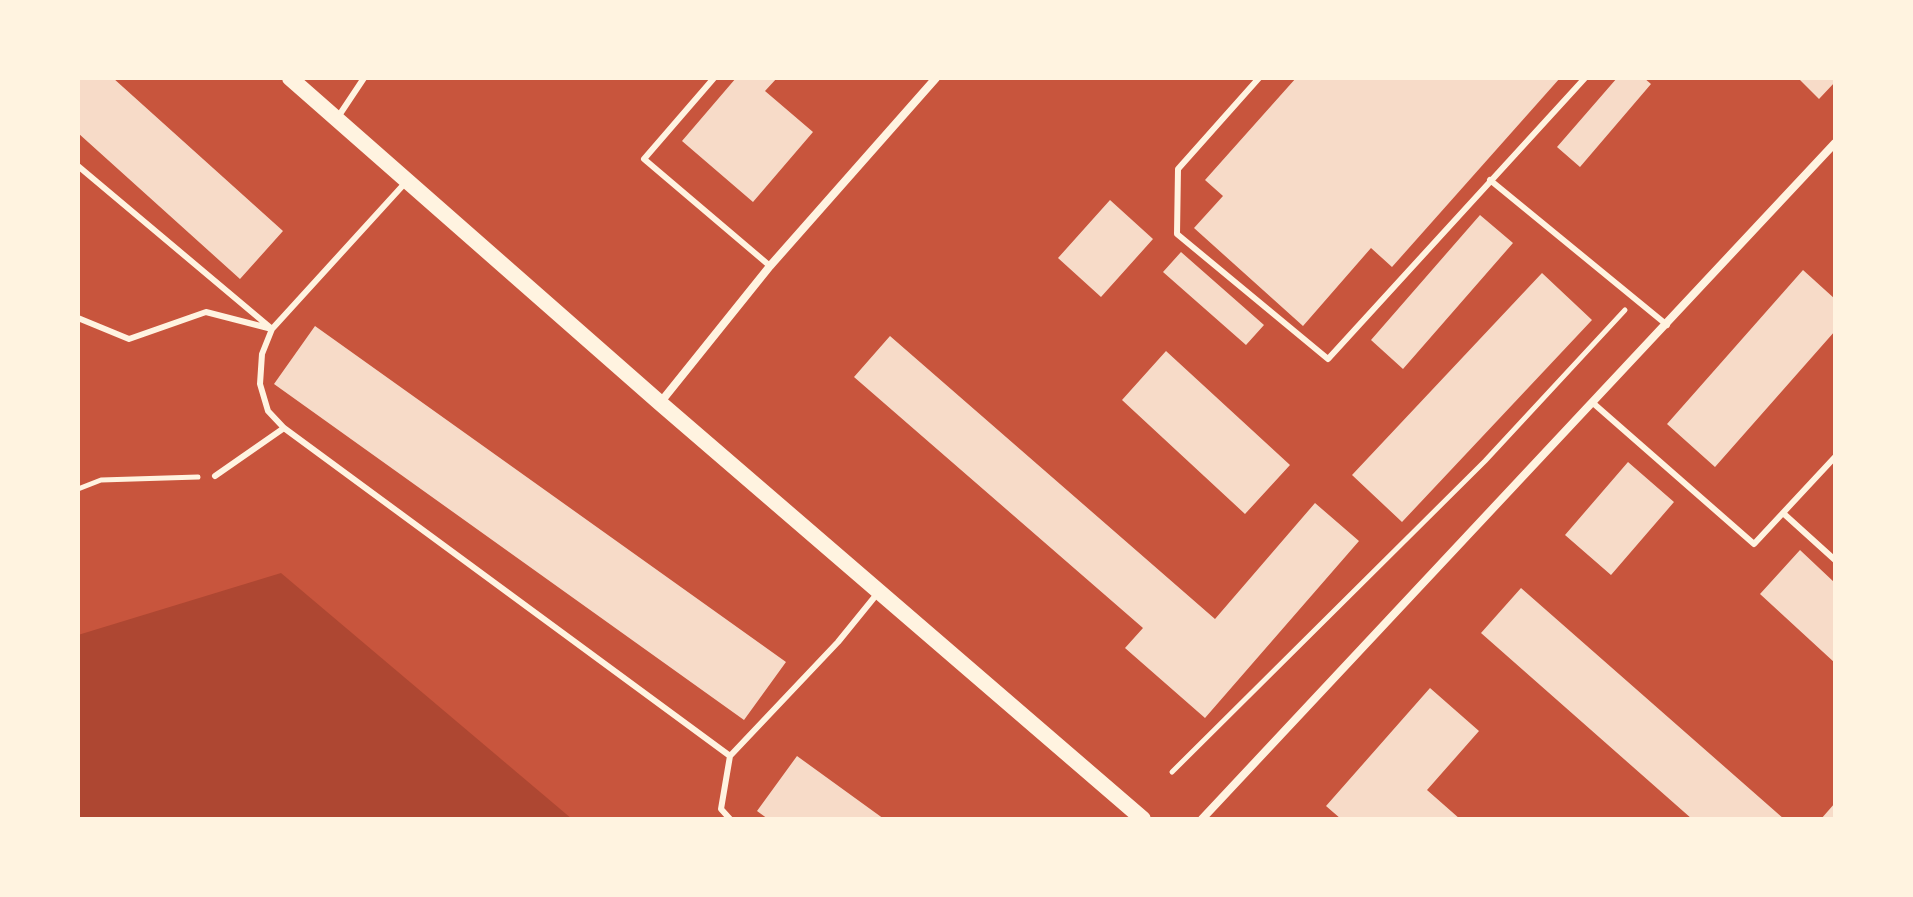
<!DOCTYPE html>
<html>
<head>
<meta charset="utf-8">
<style>
  body { margin:0 }
  #map { position:relative; width:1913px; height:897px; overflow:hidden; background:#c8553d; font-family:"PT Serif",serif }
  canvas { display:block }
  .frame { position:absolute; inset:0; border:80px solid #fff3e0; pointer-events:none }
</style>
</head>
<body>
<div id="map">
<canvas width="1913" height="897"></canvas>
<div class="frame"></div>
</div>
<script>
const c = document.querySelector('canvas').getContext('2d');
c.lineJoin = 'round';
function fillPath(path, color) { c.fillStyle = color; c.fill(path, 'evenodd'); }
const toPath = rows => new Path2D(rows.map(r => 'M' + r).join(''));
function stroke(path, color, width, dash) { c.strokeStyle = color; c.lineWidth = width; c.lineCap = dash ? 'butt' : 'round'; c.setLineDash(dash || []); c.stroke(path); }
fillPath(toPath([
  [281,573,572,819,78,819,78,635]
]), '#ae4732');
fillPath(toPath([
  [78,78,113,78,283,231,240,279,78,133],
  [736,78,777,78,765,91,813,132,753,202,682,141],
  [1296,78,1560,78,1392,267,1371,248,1303,326,1194,228,1223,196,1205,180],
  [1617,78,1644,78,1651,84,1580,167,1557,147],
  [1798,78,1835,78,1835,82,1819,99],
  [1110,200,1153,239,1101,297,1058,258],
  [1480,215,1513,243,1403,369,1371,340],
  [1181,252,1264,325,1246,345,1163,272],
  [1803,270,1835,299,1835,331,1715,467,1667,424],
  [1542,273,1592,320,1402,522,1352,475],
  [315,326,786,662,744,720,274,384],
  [890,336,1215,619,1315,503,1359,541,1205,718,1125,648,1143,628,854,377],
  [1166,351,1290,465,1245,514,1122,400],
  [1628,462,1674,502,1611,575,1565,535],
  [1800,550,1835,583,1835,663,1760,594],
  [1521,588,1784,819,1692,819,1481,633],
  [1430,688,1479,731,1427,790,1460,819,1341,819,1326,806],
  [797,756,884,819,768,819,757,811],
  [1835,803,1835,819,1821,819]
]), '#f7dbc8');
stroke(toPath([
  [78,489,101,480,198,477],
  [1172,772,1485,461,1625,310]
]), '#fff3e0', 5);
stroke(toPath([
  [714,78,644,159,770,266],
  [1259,78,1178,169,1177,234,1328,359,1585,78],
  [338,117,364,78],
  [78,166,272,329,206,312,129,339,78,318],
  [1490,180,1667,325],
  [406,182,272,329,262,354,260,384,268,411,284,428,730,756,721,809,730,819],
  [1593,403,1754,544,1835,457],
  [215,476,284,428],
  [1783,513,1835,560],
  [730,756,838,642,877,594]
]), '#fff3e0', 6);
stroke(toPath([
  [660,403,770,266,936,78],
  [1202,819,1835,143]
]), '#fff3e0', 8);
stroke(toPath([
  [290,78,660,403,1143,819]
]), '#fff3e0', 16);
</script>
</body>
</html>
